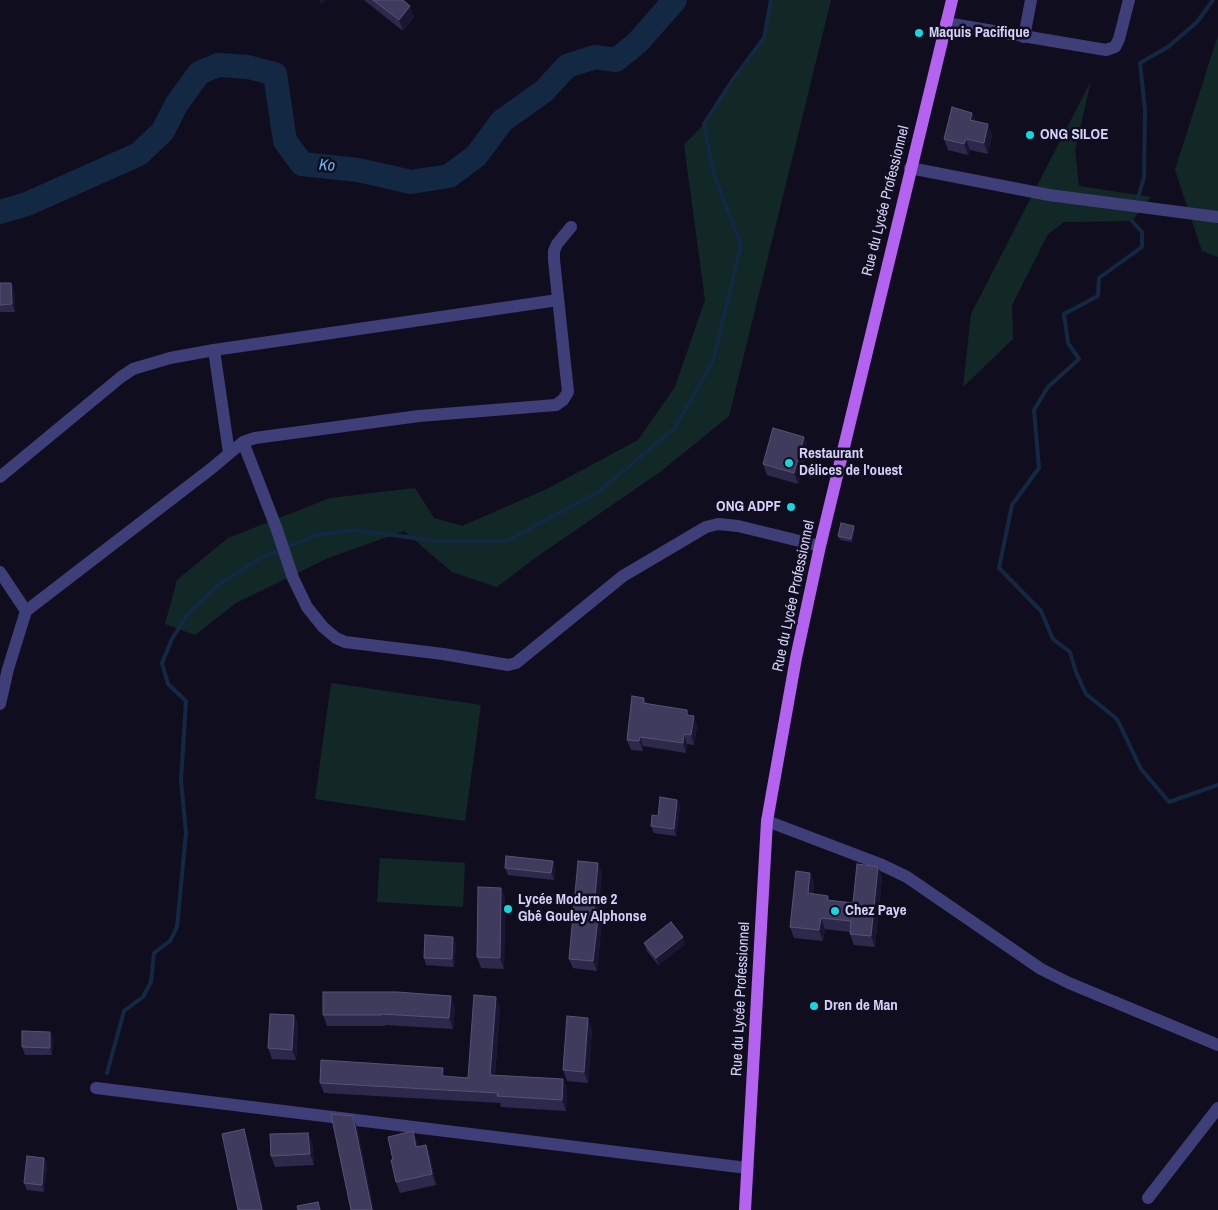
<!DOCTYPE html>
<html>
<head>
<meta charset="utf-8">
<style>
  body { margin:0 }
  canvas { display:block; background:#100e1e }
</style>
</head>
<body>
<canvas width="1218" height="1210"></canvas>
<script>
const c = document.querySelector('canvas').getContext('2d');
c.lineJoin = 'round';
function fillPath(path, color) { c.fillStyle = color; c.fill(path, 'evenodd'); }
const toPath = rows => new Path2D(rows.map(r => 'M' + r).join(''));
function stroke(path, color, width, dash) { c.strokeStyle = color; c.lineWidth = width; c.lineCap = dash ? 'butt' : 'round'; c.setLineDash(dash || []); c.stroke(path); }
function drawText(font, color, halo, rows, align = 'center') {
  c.font = font + ' "Archivo Narrow",sans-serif'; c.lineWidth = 5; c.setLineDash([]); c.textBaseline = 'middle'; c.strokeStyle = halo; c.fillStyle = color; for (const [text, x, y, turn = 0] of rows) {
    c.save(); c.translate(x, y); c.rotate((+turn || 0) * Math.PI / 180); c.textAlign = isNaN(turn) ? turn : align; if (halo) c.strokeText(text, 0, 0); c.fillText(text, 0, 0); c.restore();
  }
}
fillPath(toPath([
  [771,0,831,0,729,416,660,472,535,558,497,587,452,572,404,531,328,558,236,603,195,635,165,624,177,580,228,538,330,498,415,488,434,518,462,526,547,489,638,440,675,387,705,300,684,145,704,124,732,81,764,38],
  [1218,35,1218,257,1202,251,1175,170],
  [1091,81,1075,150,1079,186,1151,197,1132,221,1064,222,1048,234,1012,305,1013,339,963,387,971,314],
  [331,683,481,705,465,821,315,799],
  [380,858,465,863,463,907,377,902]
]), '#122826');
stroke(toPath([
  [1137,201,1144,177,1145,110,1140,63,1168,47,1197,22,1213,0],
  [1132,221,1142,232,1142,247,1099,278,1098,296,1064,314,1068,343,1079,359,1048,387,1034,410,1039,468,1012,505,999,568,1041,611,1053,639,1070,652,1076,672,1086,694,1117,719,1141,769,1169,802,1218,785],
  [107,1073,124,1011,143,997,151,982,154,953,170,941,177,927,186,833,181,780,186,701,168,684,162,663,172,639,187,615,217,586,260,558,317,535,353,530,438,541,507,541,598,492,675,428,713,361,741,245,714,175,704,124,732,81,764,38,771,0]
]), '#122843', 4);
stroke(toPath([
  [0,212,27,204,139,154,163,131,176,105,199,73,218,65,248,67,275,74,285,141,302,164,358,170,411,182,449,176,476,156,502,121,544,91,567,66,595,57,616,60,637,43,675,0]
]), '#122843', 24);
stroke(toPath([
  [946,23,1106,50,1115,47,1119,39,1129,0],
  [1024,37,1031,0],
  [910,168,1049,195,1218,217],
  [214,350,229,453],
  [243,442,276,527,293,578,307,607,323,627,336,638,345,642,443,654,508,665,516,663,623,576,706,527,718,524,738,526,820,546],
  [0,477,121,377,133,369,170,358,214,350,558,300],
  [0,572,26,611],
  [0,704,8,669,26,611,212,468,243,442,255,438,419,416,556,405,563,400,568,392,554,260,554,251,557,244,571,227],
  [767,821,880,864,907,877,1041,969,1069,983,1218,1045],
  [96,1088,747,1168],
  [1148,1198,1218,1108]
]), '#3e3e79', 12);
stroke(toPath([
  [745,1210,767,821,796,658,820,546,952,0]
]), '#b462f0', 12);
fillPath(toPath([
  [364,0,403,0,414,17,403,31],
  [972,113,975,121,992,135,988,154,970,150,968,155,948,150,944,139],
  [0,283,11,283,14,290,15,312,0,312],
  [808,448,798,484,767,475,763,464],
  [855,530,852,542,840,540,838,536],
  [644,698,646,704,690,716,697,726,694,745,687,744,686,753,643,746,643,751,631,750,627,740],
  [677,800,680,807,676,836,654,833,651,826,658,816],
  [553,861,555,868,554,880,508,875,505,868],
  [602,872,598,910,602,919,597,971,573,968,569,959],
  [810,873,814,883,813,894,828,896,829,900,853,903,882,877,875,947,854,945,850,934,850,932,825,929,823,941,794,938,790,927],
  [501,888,505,899,504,969,481,968,477,957],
  [644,943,685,944,658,965,647,951],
  [456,945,454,967,426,965,424,958],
  [455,1007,453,1029,385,1025,385,1026,327,1026,323,1015],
  [500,1008,495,1075,563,1079,567,1090,566,1111,501,1107,500,1103,324,1093,320,1083,446,1076,468,1078],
  [294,1015,298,1026,296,1060,272,1059,268,1048],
  [592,1028,588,1083,567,1081,563,1070],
  [53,1039,52,1055,25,1055,22,1047],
  [308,1133,312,1143,314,1165,275,1167,271,1156],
  [417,1142,418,1147,426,1145,430,1156,436,1185,400,1193,396,1182,393,1160],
  [44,1158,47,1165,44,1192,27,1190,24,1183]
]), '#2d294a');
fillPath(toPath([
  [319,0,327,0,321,4],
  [410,6,414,17,403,31,399,20],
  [972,113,976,124,970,120],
  [988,124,992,135,988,154,984,143],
  [966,139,970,150,968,155,964,144],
  [11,283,14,290,15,312,12,304],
  [804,437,808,448,798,484,794,473],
  [854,526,855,530,852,542,851,539],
  [694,716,697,726,694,745,691,735],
  [684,734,687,744,686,753,683,743],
  [640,737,643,746,643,751,639,741],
  [677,800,680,807,676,836,674,829],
  [553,861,555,868,554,880,551,873],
  [598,863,602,872,598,919,594,909],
  [878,867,882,877,875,947,871,936],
  [810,873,814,883,812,904,808,893],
  [501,888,505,899,504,969,500,958],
  [599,910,602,919,597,971,593,961],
  [821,918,825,929,823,941,819,930],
  [453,937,456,945,454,967,452,959],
  [683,937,685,944,658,965,656,958],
  [451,996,455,1007,453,1029,449,1018],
  [496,997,500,1008,494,1085,490,1075],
  [294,1015,298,1026,296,1060,292,1050],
  [588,1018,592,1028,588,1083,584,1072],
  [50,1032,53,1039,52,1055,50,1048],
  [443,1068,446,1078,442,1076],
  [563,1079,567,1090,566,1111,562,1100],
  [353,1116,358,1130,374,1210,372,1210],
  [244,1129,249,1144,264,1210,262,1210],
  [413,1131,417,1142,420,1158,416,1147],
  [308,1133,312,1143,314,1165,310,1154],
  [426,1145,430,1156,436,1185,432,1174],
  [44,1158,47,1165,44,1192,42,1185]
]), '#1a1631');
const building = toPath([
  [373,0,403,0,410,6,399,20,373,0],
  [952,107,972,113,970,120,988,124,984,143,966,139,964,144,944,139,952,107],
  [0,283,11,283,12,304,0,305,0,283],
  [773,428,804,437,794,473,763,464,773,428],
  [841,523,854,526,851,539,838,536,841,523],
  [632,696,644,698,643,703,687,710,687,715,694,716,691,735,684,734,683,743,640,737,639,741,627,740,632,696],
  [660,797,677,800,674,829,651,826,652,815,658,816,660,797],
  [506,856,553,861,551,873,505,868,506,856],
  [578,861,598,863,594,909,599,910,593,961,569,959,578,861],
  [857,864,878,867,871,936,850,934,851,921,821,918,819,930,790,927,796,871,810,873,808,893,828,896,827,900,853,903,857,864],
  [478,887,501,888,500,958,477,957,478,887],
  [671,922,683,937,656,958,644,943,671,922],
  [425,935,453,937,452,959,424,958,425,935],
  [323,992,397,992,451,996,449,1018,381,1014,381,1015,323,1015,323,992],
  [474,995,496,997,490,1075,563,1079,562,1100,497,1096,498,1093,320,1083,321,1060,443,1068,442,1076,468,1078,474,995],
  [270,1014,294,1015,292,1050,268,1048,270,1014],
  [567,1016,588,1018,584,1072,563,1070,567,1016],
  [22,1031,50,1032,50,1048,22,1047,22,1031],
  [331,1114,353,1116,372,1210,351,1210,331,1114],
  [244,1129,262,1210,238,1210,222,1134,244,1129],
  [413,1131,416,1147,426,1145,432,1174,396,1182,391,1160,393,1160,388,1137,413,1131],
  [308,1133,310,1154,271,1156,270,1134,308,1133],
  [27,1156,44,1158,42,1185,24,1183,27,1156],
  [318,1202,320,1210,298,1210,297,1206,318,1202]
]);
fillPath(building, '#3f3b5d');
stroke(building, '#565276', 1);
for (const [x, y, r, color] of [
  [919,33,5,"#16d6e1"],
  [1030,135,5,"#16d6e1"],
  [789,463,5,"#16d6e1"],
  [791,507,5,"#16d6e1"],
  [508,909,5,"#16d6e1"],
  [835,911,5,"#16d6e1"],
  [814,1006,5,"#16d6e1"]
]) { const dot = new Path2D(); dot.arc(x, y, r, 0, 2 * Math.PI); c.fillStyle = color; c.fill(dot); stroke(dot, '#100e1e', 2); }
drawText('bold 15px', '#d3d0fa', '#100e1e', [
  ["Maquis Pacifique",929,33],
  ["ONG SILOE",1040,135],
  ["Restaurant",799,454],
  ["Délices de l'ouest",799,471],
  ["ONG ADPF",781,507,"right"],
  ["Lycée Moderne 2",518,900],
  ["Gbê Gouley Alphonse",518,917],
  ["Chez Paye",845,911],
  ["Dren de Man",824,1006]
], 'left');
drawText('15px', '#d3d0fa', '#100e1e', [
  ["Rue du Lycée Professionnel",886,201,-76],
  ["Rue du Lycée Professionnel",794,596,-78],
  ["Rue du Lycée Professionnel",741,999,-87]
]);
drawText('italic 16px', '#68b8f0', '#100e1e', [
  ["Ko",327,166,6]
]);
</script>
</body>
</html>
